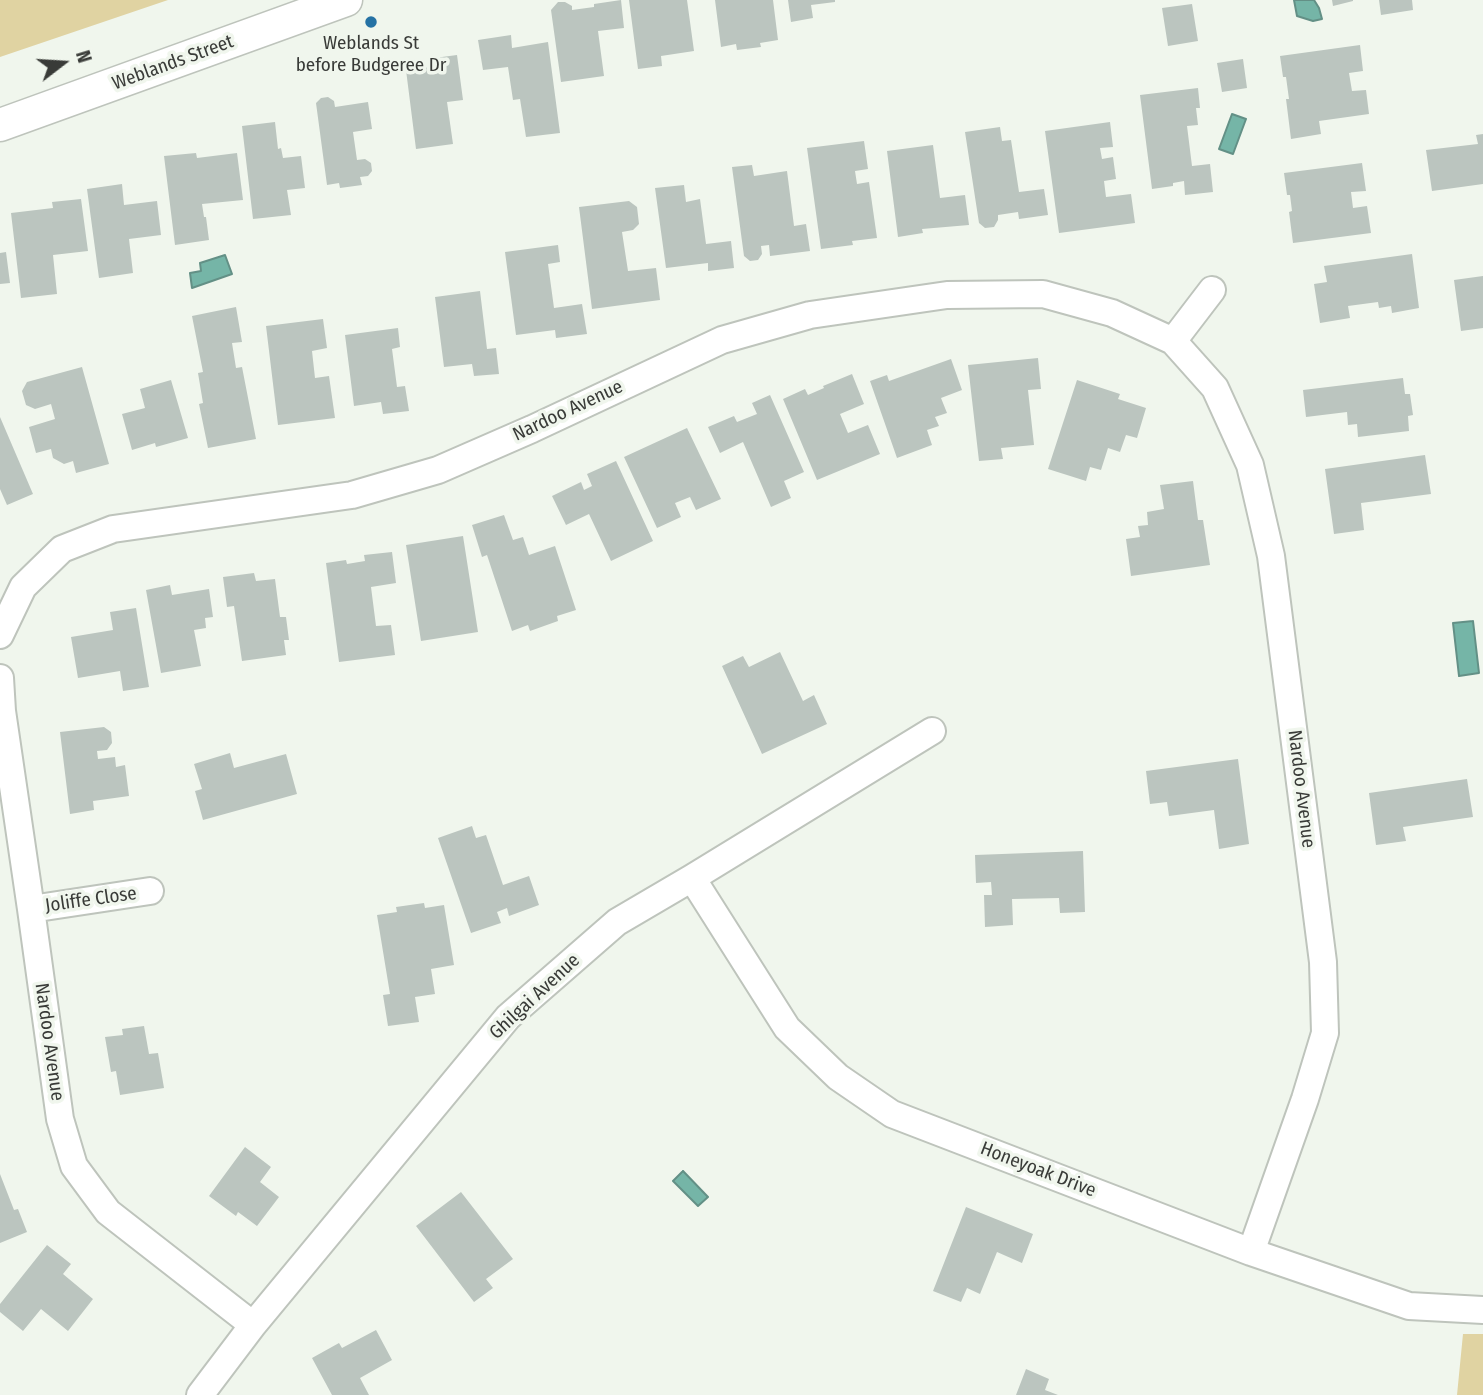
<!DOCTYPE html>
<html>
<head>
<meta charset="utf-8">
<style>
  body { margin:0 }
  #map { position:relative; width:1483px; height:1395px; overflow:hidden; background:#f0f6ed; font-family:"Fira Sans Condensed",sans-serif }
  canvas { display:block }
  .north { position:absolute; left:28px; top:28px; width:70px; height:70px; -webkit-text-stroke:5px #f0f6ed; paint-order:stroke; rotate:73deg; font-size:19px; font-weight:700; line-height:28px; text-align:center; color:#393b38 }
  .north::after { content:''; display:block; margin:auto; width:24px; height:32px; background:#393b38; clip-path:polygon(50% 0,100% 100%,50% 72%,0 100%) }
</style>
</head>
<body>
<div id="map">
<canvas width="1483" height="1395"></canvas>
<div class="north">N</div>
</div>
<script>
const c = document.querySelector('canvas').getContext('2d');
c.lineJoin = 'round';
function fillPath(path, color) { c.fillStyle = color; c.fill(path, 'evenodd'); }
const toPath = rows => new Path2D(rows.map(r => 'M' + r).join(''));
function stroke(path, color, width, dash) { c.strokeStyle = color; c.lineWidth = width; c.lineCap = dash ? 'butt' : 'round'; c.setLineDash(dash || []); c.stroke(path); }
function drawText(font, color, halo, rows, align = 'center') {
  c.font = font + ' "Fira Sans Condensed",sans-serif'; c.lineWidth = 7; c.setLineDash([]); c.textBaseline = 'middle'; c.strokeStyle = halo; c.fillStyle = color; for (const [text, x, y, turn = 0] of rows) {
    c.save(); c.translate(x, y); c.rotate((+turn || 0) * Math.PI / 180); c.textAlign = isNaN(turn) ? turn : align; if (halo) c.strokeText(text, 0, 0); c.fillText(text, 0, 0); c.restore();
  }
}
fillPath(toPath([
  [0,0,168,0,0,57],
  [1463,1334,1483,1334,1483,1395,1457,1395]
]), '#e0d3a2');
const water = toPath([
  [1294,0,1314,0,1319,8,1322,19,1313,21,1297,16,1294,0],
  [1232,114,1246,119,1233,154,1219,149,1232,114],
  [225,255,232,274,192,288,190,273,201,271,200,263,225,255],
  [1473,621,1479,673,1459,676,1453,623,1473,621],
  [683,1171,708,1197,698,1206,673,1181,683,1171]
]);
fillPath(water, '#75b5a7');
stroke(water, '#639086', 2);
fillPath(toPath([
  [621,0,624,28,598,31,604,76,561,82,551,10,558,2,565,2,572,6,572,10,594,7,594,4],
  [629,0,687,0,694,51,661,56,662,66,638,69],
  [715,0,773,0,778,40,760,43,761,47,737,50,736,44,721,47],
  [788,0,835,0,835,2,811,5,813,18,791,22],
  [1332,0,1353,0,1353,1,1333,6],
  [1379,0,1412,0,1413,10,1381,15],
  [1192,4,1198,41,1168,46,1162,8],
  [511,35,512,48,548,42,560,133,526,137,520,99,513,100,508,67,483,70,478,40],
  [1360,45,1363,71,1349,73,1352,91,1366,90,1369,114,1319,121,1321,134,1291,139,1286,99,1289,99,1286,77,1283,77,1280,56],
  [457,55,463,100,447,102,453,144,416,149,406,70,428,67,427,59],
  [1243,59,1247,88,1222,92,1217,63],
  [1198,88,1200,108,1196,108,1198,125,1187,126,1192,166,1210,164,1213,192,1185,195,1184,181,1173,183,1173,186,1152,189,1140,95],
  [328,97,334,101,335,107,368,102,372,129,353,132,357,160,365,159,371,163,372,171,368,176,360,177,362,185,340,188,339,183,327,185,316,103,321,98],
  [275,122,278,149,281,148,283,158,301,156,305,188,287,190,291,215,253,219,242,126],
  [1110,122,1113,147,1100,148,1102,159,1113,157,1116,179,1104,181,1106,197,1131,194,1135,223,1059,233,1045,131],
  [1000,127,1002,141,1011,140,1019,192,1044,189,1048,215,1019,219,1018,212,998,215,998,220,994,227,985,228,979,223,965,132],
  [1483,134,1483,184,1432,191,1426,150,1478,144,1476,135],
  [864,141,868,169,855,171,857,184,869,182,877,238,852,241,853,245,821,249,807,148],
  [933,145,940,198,965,195,969,225,922,229,923,233,898,237,887,151],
  [196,153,197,158,237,153,243,200,202,204,204,217,206,217,209,240,175,245,164,156],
  [1362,163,1366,191,1351,192,1353,208,1367,206,1371,233,1293,243,1289,212,1292,211,1290,195,1287,195,1284,173],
  [752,165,754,176,787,171,794,226,806,224,810,251,770,256,769,245,761,246,762,254,758,260,750,261,744,256,732,167],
  [122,184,124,205,157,201,161,235,129,239,133,273,99,278,87,189],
  [684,185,686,202,700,199,706,244,731,241,734,268,708,271,708,263,666,268,655,188],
  [81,199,88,251,53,255,57,294,21,298,11,213,53,208,52,202],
  [629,201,637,207,639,224,633,230,622,232,628,271,656,268,660,300,592,309,579,207],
  [558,245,560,262,548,264,554,308,582,304,587,334,556,338,555,330,516,335,505,252],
  [6,252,10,283,0,284,0,253],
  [1412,254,1419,308,1392,313,1391,306,1379,308,1378,302,1348,306,1350,318,1320,323,1314,284,1327,282,1324,266],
  [1483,276,1483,328,1461,331,1454,280],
  [480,291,487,349,496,348,499,374,474,376,472,364,444,367,435,297],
  [236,307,242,342,232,343,236,368,242,367,256,439,208,448,199,404,203,403,198,373,203,372,192,316],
  [323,319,327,348,312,351,315,378,329,376,335,418,278,425,266,326],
  [398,328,400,347,392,349,397,387,405,386,409,411,383,414,381,402,354,406,345,335],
  [1038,358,1041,389,1028,390,1034,445,1001,448,1003,459,979,461,968,365],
  [951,359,962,390,941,398,947,413,935,417,939,426,927,430,932,445,897,458,870,381,887,375,889,381],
  [82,367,109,464,76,473,73,461,64,464,53,458,51,449,36,453,29,427,55,419,51,404,35,409,26,405,22,391,27,382],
  [852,374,864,404,840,414,848,433,868,425,880,454,817,480,783,399,805,389,808,395,824,388,823,386],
  [1403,378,1405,394,1410,394,1413,415,1408,416,1409,431,1358,437,1357,424,1348,425,1347,412,1306,417,1303,390],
  [171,380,188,438,156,447,155,443,132,450,122,414,145,408,140,389],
  [1077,380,1120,394,1118,399,1146,408,1137,438,1126,435,1120,452,1108,448,1101,470,1090,467,1086,481,1048,469],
  [770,395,804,472,784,481,791,498,771,507,743,442,720,453,708,427,734,416,737,422,757,414,752,403],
  [0,417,33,494,7,505,0,489],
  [687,428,721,499,696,510,690,497,675,503,681,517,657,528,624,457],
  [1425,455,1431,494,1361,503,1364,530,1334,534,1325,469],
  [616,461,653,541,611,561,589,514,566,525,552,496,581,482,584,490,592,486,587,474],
  [1193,481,1198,520,1203,520,1210,565,1131,576,1126,539,1140,537,1138,526,1148,525,1147,512,1164,509,1160,485],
  [504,515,513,540,523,537,529,555,555,546,576,610,557,616,558,621,530,631,528,625,512,631,487,555,482,557,472,525],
  [463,536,478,632,421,641,406,545],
  [392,552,396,583,371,587,376,626,391,625,395,655,339,662,326,563,346,560,347,564,365,561,364,555],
  [254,573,256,581,275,579,280,617,286,617,289,640,284,640,286,655,242,661,234,606,227,607,223,577],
  [170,585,172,595,209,589,213,617,205,618,206,628,194,630,201,666,161,673,146,590],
  [136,608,149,687,123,691,120,671,78,678,71,637,113,630,110,612],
  [780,652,803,701,814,695,827,724,762,754,722,666,743,656,749,667],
  [104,727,111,732,112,743,107,750,97,751,98,759,115,757,116,767,125,765,129,796,93,801,94,810,70,814,60,732],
  [230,753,234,768,286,754,297,794,203,820,195,791,202,789,194,764],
  [1238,759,1249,844,1219,849,1214,810,1169,816,1167,802,1150,804,1146,771],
  [1467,779,1473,817,1403,827,1406,841,1376,845,1369,793],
  [472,826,476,838,486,835,503,885,529,876,539,905,509,916,507,908,497,912,501,923,471,933,438,838],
  [1083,851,1085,912,1060,913,1059,898,1012,899,1013,925,985,927,984,895,992,895,991,882,976,883,975,855],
  [424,903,425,908,444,905,454,965,431,969,435,994,415,997,419,1022,388,1026,383,995,390,994,377,915,397,912,396,907],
  [144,1026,149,1054,158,1053,164,1088,120,1095,116,1071,111,1072,105,1037,123,1035,122,1029],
  [245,1147,271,1167,260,1182,279,1197,257,1226,238,1212,236,1216,209,1196],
  [0,1174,14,1210,18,1209,27,1232,0,1243],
  [461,1192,513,1259,486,1279,493,1288,474,1302,416,1226],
  [966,1207,1033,1234,1022,1263,997,1252,980,1294,967,1288,961,1302,933,1291],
  [47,1245,71,1264,63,1274,93,1299,68,1331,41,1309,23,1331,0,1312,0,1304],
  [376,1330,392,1360,360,1378,369,1395,332,1395,312,1358,339,1343,342,1348],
  [1026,1369,1049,1379,1045,1390,1058,1395,1016,1395]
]), '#bbc5bf');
const minor = toPath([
  [1173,341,1212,290],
  [0,635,23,587,62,549,113,529,352,495,438,470,532,429,722,340,810,315,947,295,1043,294,1112,313,1173,341,1215,388,1250,465,1271,556,1323,962,1325,1033,1305,1099,1251,1252],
  [0,678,2,711,31,909,60,1119,74,1166,108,1212,253,1325],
  [692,878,787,1028,838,1077,892,1114,1251,1252,1409,1306,1483,1310],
  [31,909,150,891],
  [200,1395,253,1325,508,1017,617,922,692,878,932,731]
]);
const tertiary = toPath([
  [0,125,346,0]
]);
stroke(minor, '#bec4bc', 30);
stroke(tertiary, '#bec4bc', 35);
stroke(minor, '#fff', 26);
stroke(tertiary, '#fff', 32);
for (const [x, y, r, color] of [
  [371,22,7,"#2572a4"]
]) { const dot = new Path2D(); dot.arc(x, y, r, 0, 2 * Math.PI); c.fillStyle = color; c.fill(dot); stroke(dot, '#f0f6ed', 2.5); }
drawText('19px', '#393b38', '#f0f6ed', [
  ["Weblands St",371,44],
  ["before Budgeree Dr",371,66]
]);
drawText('19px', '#393b38', '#f0f6ed', [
  ["Weblands Street",173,63,-20],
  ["Nardoo Avenue",568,411,-25],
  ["Nardoo Avenue",1301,789,83],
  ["Joliffe Close",91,900,-8],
  ["Ghilgai Avenue",535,997,-43],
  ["Nardoo Avenue",49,1042,82],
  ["Honeyoak Drive",1038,1170,21]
]);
</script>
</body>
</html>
